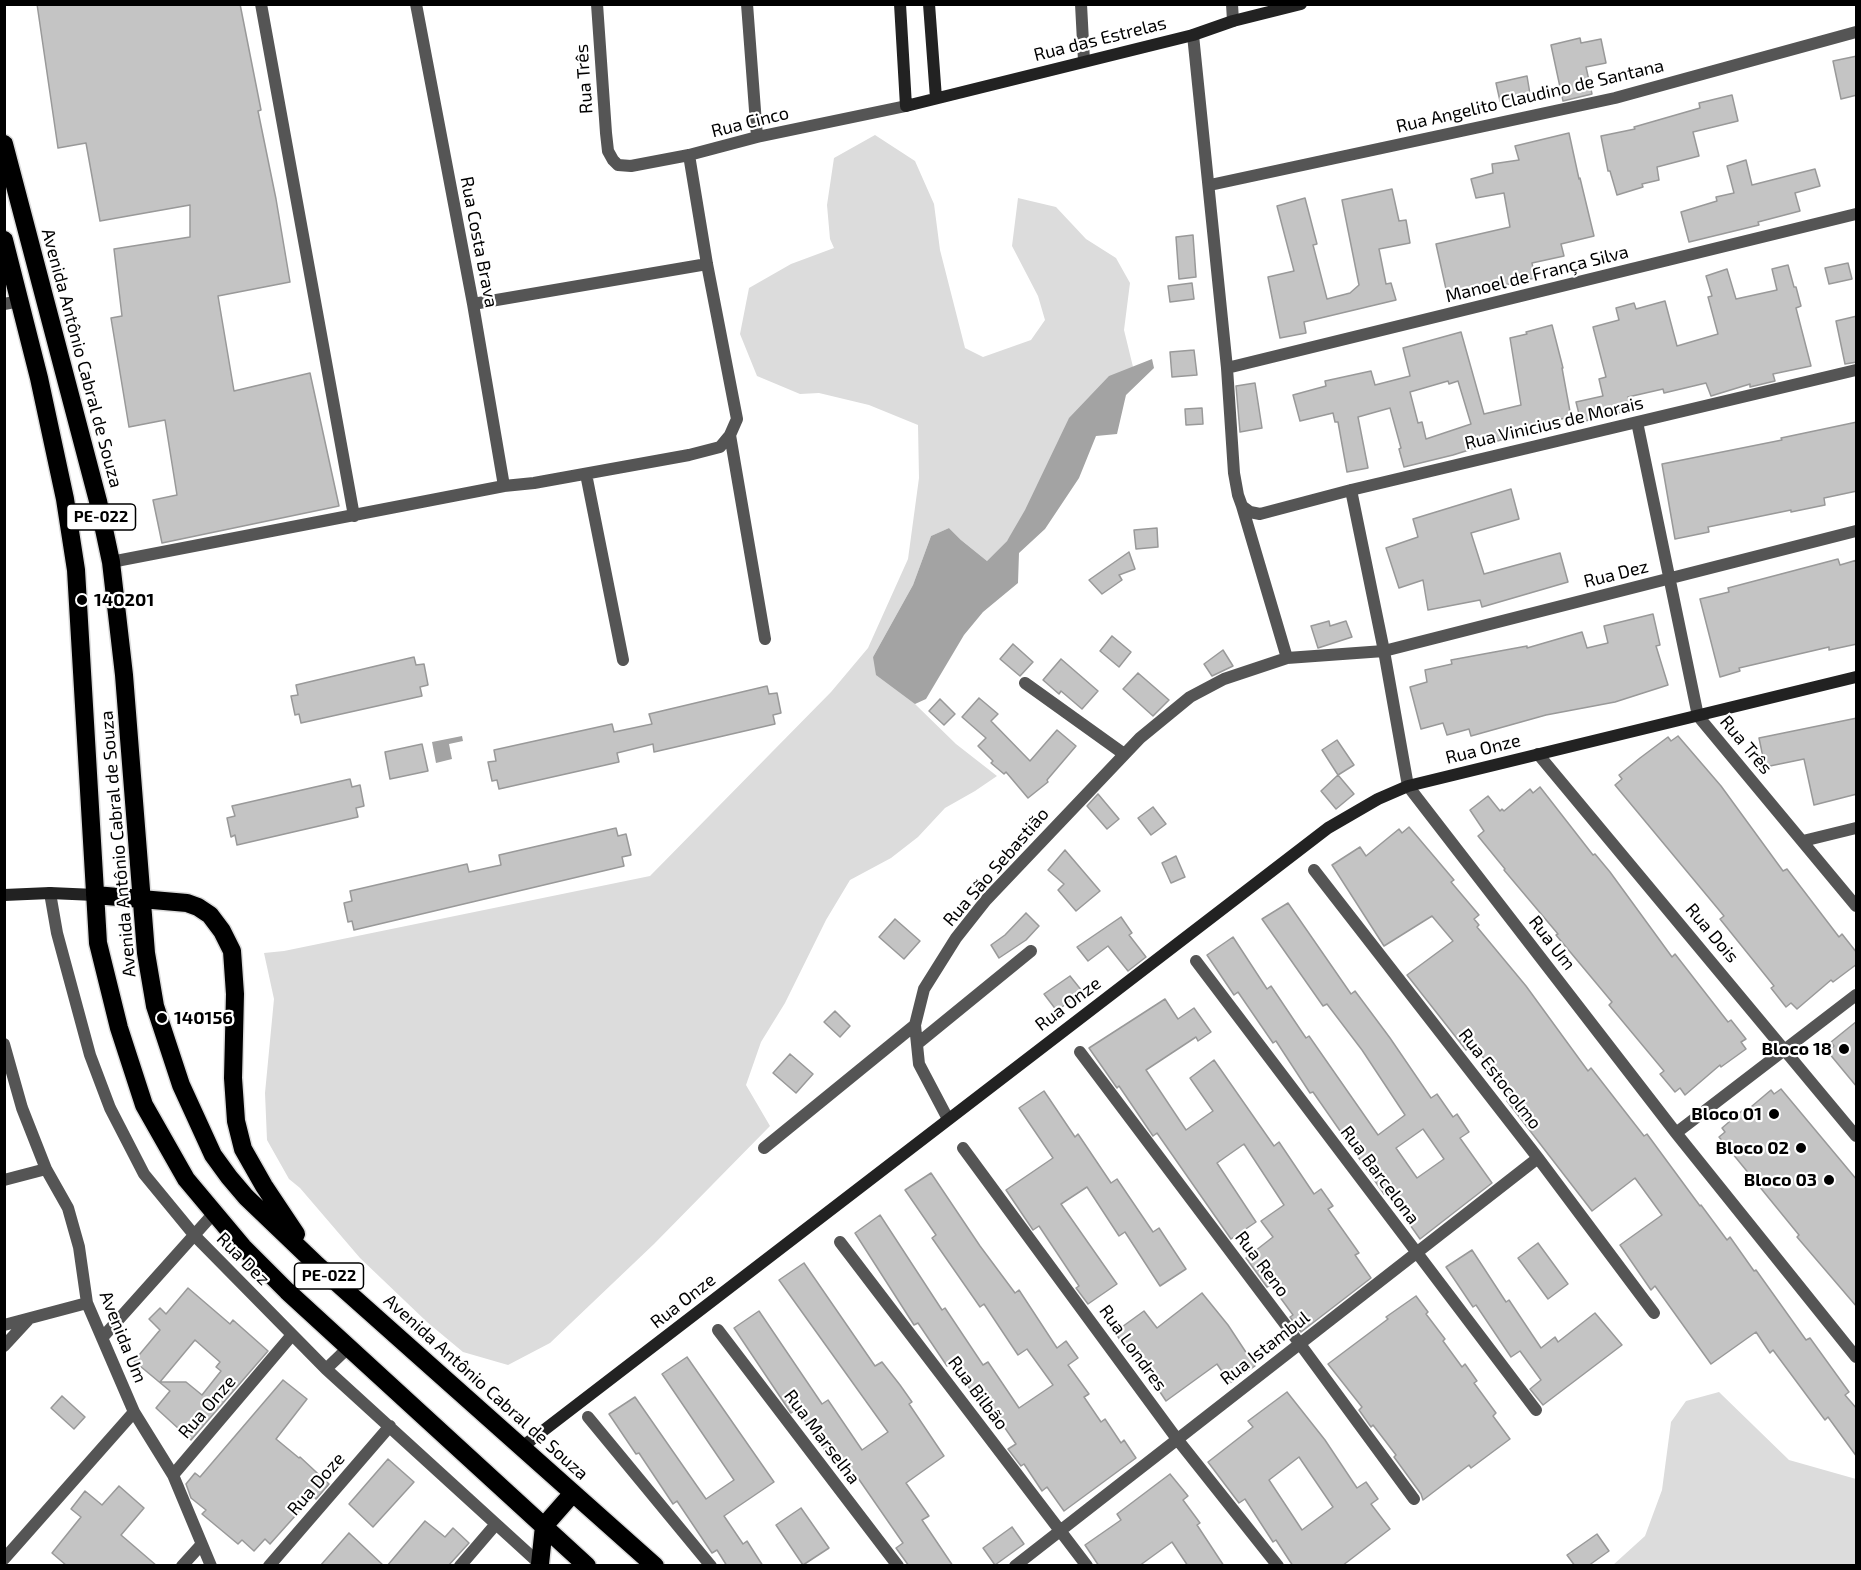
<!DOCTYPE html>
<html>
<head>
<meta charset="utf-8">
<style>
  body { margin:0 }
  #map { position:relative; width:1861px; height:1570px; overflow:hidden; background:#fff; font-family:"Exo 2",sans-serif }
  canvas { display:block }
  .frame { position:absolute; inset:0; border:6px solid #000; pointer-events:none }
</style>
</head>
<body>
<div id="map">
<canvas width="1861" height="1570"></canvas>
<div class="frame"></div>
</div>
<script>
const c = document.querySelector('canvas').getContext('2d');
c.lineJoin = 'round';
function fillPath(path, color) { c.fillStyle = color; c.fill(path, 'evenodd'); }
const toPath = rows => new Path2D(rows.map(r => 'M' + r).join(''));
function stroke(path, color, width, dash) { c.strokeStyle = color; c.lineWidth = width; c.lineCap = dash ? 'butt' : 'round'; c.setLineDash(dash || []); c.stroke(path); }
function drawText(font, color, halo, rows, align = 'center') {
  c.font = font + ' "Exo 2",sans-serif'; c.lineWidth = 4.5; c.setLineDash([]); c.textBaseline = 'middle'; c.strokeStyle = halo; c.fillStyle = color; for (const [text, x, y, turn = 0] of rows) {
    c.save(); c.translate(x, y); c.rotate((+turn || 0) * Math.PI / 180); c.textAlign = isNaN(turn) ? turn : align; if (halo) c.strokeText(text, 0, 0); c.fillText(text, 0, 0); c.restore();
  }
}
fillPath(toPath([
  [875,135,915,161,934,204,940,250,965,348,983,357,1031,340,1045,320,1038,296,1012,246,1018,198,1056,207,1086,239,1116,258,1130,283,1124,330,1134,371,1007,541,987,561,961,540,949,528,931,536,913,585,873,657,915,704,956,744,997,776,975,791,945,808,918,837,891,858,850,880,826,920,785,1003,761,1042,746,1085,770,1126,654,1244,550,1343,508,1365,463,1352,427,1322,360,1258,300,1188,289,1179,267,1140,265,1093,274,999,264,953,284,951,650,876,831,692,868,648,908,559,919,478,918,425,869,405,819,393,800,394,757,376,740,334,749,288,791,264,834,248,830,239,827,205,834,158],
  [1719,1392,1789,1460,1856,1479,1856,1565,1613,1565,1645,1536,1662,1490,1671,1422,1686,1401]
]), '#dcdcdc');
fillPath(toPath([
  [1152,359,1154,368,1126,395,1117,434,1096,436,1079,478,1045,529,1019,553,1018,583,983,612,964,635,926,699,915,704,876,675,873,657,913,585,931,536,949,528,961,540,987,561,1007,541,1025,510,1069,418,1109,376],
  [462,736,463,741,449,744,452,759,436,763,432,742]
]), '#a3a3a3');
const building = toPath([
  [37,4,240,4,261,110,258,111,276,199,290,282,218,296,234,391,310,373,339,506,162,543,153,500,177,495,165,420,129,427,111,318,122,316,114,249,190,237,190,205,100,221,86,143,58,148,37,4],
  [1580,38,1581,43,1601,39,1606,63,1586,67,1592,94,1563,101,1551,45,1580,38],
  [1857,56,1857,95,1841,99,1833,61,1857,56],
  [1527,76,1530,94,1500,101,1496,83,1527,76],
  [1732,95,1738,121,1693,132,1699,156,1657,167,1659,180,1642,184,1643,187,1617,195,1610,171,1608,171,1601,136,1635,129,1634,127,1700,108,1699,103,1732,95],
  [1569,133,1579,179,1580,178,1594,236,1561,244,1564,256,1532,263,1535,278,1448,298,1436,244,1510,227,1504,193,1476,198,1471,179,1493,173,1492,164,1519,160,1515,146,1569,133],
  [1746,160,1752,185,1815,169,1820,186,1795,193,1800,211,1758,222,1759,225,1689,242,1681,212,1717,201,1716,197,1734,193,1727,166,1746,160],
  [1392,189,1399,221,1406,220,1410,243,1379,249,1386,284,1391,283,1396,300,1304,322,1306,333,1280,338,1268,277,1294,271,1277,206,1305,198,1317,244,1313,245,1327,299,1350,293,1359,285,1342,200,1392,189],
  [1193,235,1196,277,1179,279,1176,237,1193,235],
  [1848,263,1852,279,1829,284,1825,268,1848,263],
  [1788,265,1794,287,1796,287,1801,306,1796,308,1811,366,1773,374,1775,381,1750,387,1750,384,1711,396,1706,383,1664,393,1663,389,1628,397,1631,410,1581,422,1576,402,1603,396,1599,379,1606,377,1593,327,1619,320,1616,308,1634,303,1636,309,1665,301,1677,346,1718,334,1708,297,1712,296,1706,276,1727,269,1736,299,1777,290,1772,269,1788,265],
  [1192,283,1194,299,1170,302,1168,286,1192,283],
  [1857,316,1857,362,1845,364,1836,321,1857,316],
  [1552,325,1563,368,1562,368,1571,417,1522,427,1523,433,1453,455,1404,467,1399,449,1401,448,1390,408,1358,417,1368,468,1347,472,1338,422,1335,422,1333,413,1300,421,1293,395,1326,386,1325,381,1371,371,1375,385,1410,376,1403,348,1461,332,1484,414,1521,405,1510,338,1527,334,1526,332,1552,325],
  [1448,381,1449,384,1458,381,1471,424,1426,439,1422,422,1418,423,1410,392,1448,381],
  [1194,350,1197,375,1172,377,1170,352,1194,350],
  [1255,383,1262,428,1240,432,1236,386,1255,383],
  [1202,408,1203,424,1186,425,1185,409,1202,408],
  [1857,422,1857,491,1824,498,1825,505,1791,512,1791,510,1708,527,1709,532,1675,539,1662,464,1782,440,1781,438,1857,422],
  [1511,489,1519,519,1471,533,1484,574,1560,553,1568,582,1482,607,1480,600,1428,610,1423,580,1399,588,1386,548,1418,537,1413,519,1511,489],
  [1157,528,1158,547,1136,549,1134,530,1157,528],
  [1129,552,1135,569,1119,575,1122,580,1102,594,1089,580,1129,552],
  [1838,559,1840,565,1857,560,1857,644,1829,650,1829,647,1739,668,1740,671,1720,677,1700,599,1729,592,1728,588,1838,559],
  [1653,614,1660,645,1656,646,1668,685,1615,702,1546,715,1471,736,1469,729,1447,735,1443,723,1421,729,1410,687,1427,682,1425,670,1452,664,1451,660,1527,646,1527,648,1582,632,1587,648,1608,643,1604,626,1653,614],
  [1329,621,1330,626,1346,621,1352,637,1318,648,1311,626,1329,621],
  [1112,636,1131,652,1119,667,1100,651,1112,636],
  [1013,644,1033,662,1020,676,1000,659,1013,644],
  [1223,650,1233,666,1212,676,1204,664,1223,650],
  [414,657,416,665,424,664,428,685,420,687,422,696,301,723,299,714,295,715,291,696,298,695,296,685,414,657],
  [1061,659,1098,691,1082,709,1061,691,1059,694,1043,680,1061,659],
  [1138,673,1169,700,1153,716,1123,689,1138,673],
  [767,686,769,694,777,693,781,713,773,715,775,724,654,752,653,744,617,753,619,762,499,789,497,780,492,781,488,762,496,761,494,750,612,724,614,732,652,724,649,714,767,686],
  [979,698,998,714,991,721,1030,761,1057,730,1076,746,1047,780,1048,782,1028,798,1006,772,1004,774,991,763,993,761,978,746,986,738,962,717,979,698],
  [940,699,955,714,944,725,929,711,940,699],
  [1857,718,1857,794,1814,805,1804,759,1765,767,1759,738,1857,718],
  [1678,736,1721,786,1783,871,1787,869,1839,937,1842,934,1857,953,1857,964,1833,982,1831,980,1797,1009,1791,1003,1786,1007,1771,988,1774,986,1720,919,1724,916,1615,785,1622,779,1619,775,1640,758,1668,737,1671,741,1678,736],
  [1337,740,1354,765,1338,775,1322,750,1337,740],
  [422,744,428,771,390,779,385,752,422,744],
  [1338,775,1354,794,1336,809,1321,791,1338,775],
  [350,779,352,787,360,785,364,806,356,808,358,817,237,845,235,835,231,837,227,818,235,816,232,806,350,779],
  [1540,787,1593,855,1595,854,1610,872,1672,957,1675,954,1728,1022,1731,1020,1746,1039,1741,1042,1746,1049,1721,1067,1720,1065,1685,1095,1680,1088,1675,1092,1660,1074,1664,1071,1609,1005,1612,1002,1556,935,1558,934,1504,870,1505,869,1478,836,1484,831,1470,810,1488,796,1500,811,1502,809,1504,811,1530,789,1533,793,1540,787],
  [1098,794,1119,819,1107,829,1087,806,1098,794],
  [1153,807,1166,824,1151,835,1138,818,1153,807],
  [1409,827,1454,880,1451,882,1479,915,1474,919,1479,925,1477,927,1526,986,1588,1071,1591,1068,1644,1136,1647,1134,1700,1206,1701,1205,1727,1240,1730,1237,1754,1271,1756,1270,1806,1340,1810,1338,1849,1392,1845,1395,1857,1409,1857,1457,1828,1417,1825,1420,1773,1350,1770,1353,1756,1332,1711,1364,1655,1286,1651,1290,1620,1245,1662,1215,1635,1178,1592,1211,1507,1101,1513,1097,1473,1044,1466,1050,1407,975,1453,941,1432,916,1384,946,1332,865,1360,847,1366,856,1399,829,1402,833,1409,827],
  [616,828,618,836,626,834,631,855,622,857,624,866,354,930,352,921,348,922,344,903,352,901,350,891,467,864,469,872,501,865,499,855,616,828],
  [1065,850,1100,891,1076,911,1058,890,1064,884,1048,870,1065,850],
  [1176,856,1185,877,1171,883,1162,863,1176,856],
  [1288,903,1351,994,1355,991,1390,1038,1431,1098,1437,1094,1453,1117,1457,1114,1469,1132,1460,1138,1492,1183,1420,1239,1408,1222,1411,1221,1389,1190,1384,1194,1313,1092,1310,1093,1276,1041,1273,1043,1238,992,1234,995,1207,955,1233,937,1267,989,1271,986,1306,1038,1309,1036,1378,1135,1405,1115,1362,1050,1327,1004,1323,1006,1262,919,1288,903],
  [1423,1129,1444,1159,1417,1178,1396,1148,1423,1129],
  [1026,913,1039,926,1026,940,999,958,991,945,1005,935,1026,913],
  [1121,917,1132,933,1129,935,1146,957,1128,971,1108,946,1088,961,1077,947,1121,917],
  [895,919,920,941,904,959,879,937,895,919],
  [1070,976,1082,991,1057,1011,1044,994,1070,976],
  [1165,999,1178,1019,1194,1008,1211,1032,1198,1041,1196,1037,1146,1070,1186,1130,1213,1111,1190,1078,1214,1060,1274,1146,1279,1142,1314,1194,1321,1189,1333,1206,1328,1209,1359,1253,1355,1255,1371,1278,1301,1332,1290,1317,1293,1315,1271,1285,1267,1287,1246,1258,1273,1237,1261,1221,1284,1205,1244,1144,1217,1163,1256,1222,1231,1239,1157,1133,1153,1136,1119,1086,1117,1088,1089,1048,1165,999],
  [835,1011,850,1026,840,1037,824,1022,835,1011],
  [1857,1021,1857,1087,1828,1052,1834,1046,1831,1042,1857,1021],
  [790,1054,813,1074,796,1093,773,1073,790,1054],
  [1781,1089,1857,1180,1857,1307,1797,1237,1799,1235,1719,1137,1725,1132,1722,1128,1743,1110,1745,1112,1771,1090,1774,1094,1781,1089],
  [1044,1091,1075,1137,1078,1134,1111,1183,1117,1179,1153,1232,1159,1228,1186,1269,1160,1286,1125,1232,1119,1236,1087,1187,1061,1204,1117,1284,1088,1304,1076,1288,1079,1286,1039,1226,1033,1230,1006,1190,1053,1158,1019,1108,1044,1091],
  [931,1173,980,1246,1015,1293,1019,1290,1057,1348,1066,1341,1078,1358,1068,1365,1089,1394,1084,1397,1101,1422,1105,1419,1121,1443,1124,1440,1136,1458,1064,1511,1047,1487,1042,1491,1024,1464,1021,1466,1008,1449,1016,1444,996,1415,990,1419,952,1362,947,1366,918,1323,914,1325,855,1233,880,1215,942,1310,945,1308,983,1365,988,1362,1019,1408,1053,1385,1027,1349,1018,1355,984,1304,980,1307,932,1238,936,1235,905,1190,931,1173],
  [1538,1243,1568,1284,1548,1299,1518,1258,1538,1243],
  [1472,1250,1506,1302,1509,1300,1541,1348,1555,1337,1558,1342,1595,1313,1622,1345,1543,1405,1530,1389,1541,1380,1520,1351,1511,1357,1476,1305,1473,1307,1446,1267,1472,1250],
  [804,1263,875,1366,882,1362,900,1385,912,1402,909,1404,944,1456,906,1483,929,1516,922,1520,953,1566,909,1566,896,1548,903,1543,858,1478,853,1482,835,1455,830,1458,797,1409,791,1413,734,1328,759,1311,822,1404,828,1400,862,1450,888,1432,779,1280,804,1263],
  [188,1288,230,1324,233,1320,268,1351,191,1440,156,1408,170,1391,134,1361,160,1330,149,1319,160,1308,166,1314,188,1288],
  [195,1340,220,1362,216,1367,221,1371,202,1395,186,1382,160,1382,195,1340],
  [1202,1293,1228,1325,1255,1366,1230,1383,1217,1364,1166,1401,1130,1347,1126,1349,1115,1332,1144,1311,1157,1328,1202,1293],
  [1416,1296,1428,1312,1426,1314,1445,1339,1443,1341,1462,1367,1465,1364,1477,1381,1474,1383,1496,1413,1493,1416,1510,1439,1471,1468,1469,1465,1423,1500,1421,1494,1394,1457,1396,1455,1373,1425,1371,1427,1359,1410,1362,1407,1328,1364,1388,1319,1386,1317,1416,1296],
  [687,1357,774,1482,724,1516,743,1544,747,1541,763,1566,727,1566,717,1550,712,1553,677,1501,673,1504,639,1453,636,1454,609,1414,635,1397,706,1499,734,1480,662,1374,687,1357],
  [283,1380,307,1399,276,1439,299,1458,300,1457,329,1484,316,1499,313,1496,270,1544,265,1539,254,1551,242,1540,238,1544,202,1514,206,1510,191,1498,186,1484,195,1473,200,1477,283,1380],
  [1287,1392,1325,1440,1357,1488,1366,1482,1378,1499,1371,1504,1390,1529,1342,1566,1293,1566,1276,1540,1273,1542,1245,1499,1239,1503,1208,1462,1253,1427,1248,1421,1287,1392],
  [1299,1457,1333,1507,1302,1530,1269,1480,1299,1457],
  [62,1396,85,1417,74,1429,51,1408,62,1396],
  [388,1459,414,1482,373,1527,349,1504,388,1459],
  [1170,1474,1188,1496,1183,1500,1200,1523,1197,1525,1224,1566,1188,1566,1172,1542,1139,1566,1099,1566,1085,1545,1121,1520,1117,1514,1170,1474],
  [119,1486,144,1508,121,1535,157,1566,67,1566,52,1553,81,1517,71,1509,85,1491,102,1505,119,1486],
  [801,1508,829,1548,803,1565,776,1525,801,1508],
  [425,1521,445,1537,453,1528,469,1543,448,1566,387,1566,425,1521],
  [1012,1527,1024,1544,995,1565,983,1548,1012,1527],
  [349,1533,384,1566,320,1566,349,1533],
  [1597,1534,1609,1551,1588,1566,1575,1566,1567,1555,1597,1534]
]);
fillPath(building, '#c4c4c4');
stroke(building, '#999', 1.5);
const highway = toPath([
  [4,144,98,501,111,562,124,675,146,953,155,1006,181,1085,213,1155,229,1177,246,1197,317,1265,655,1566],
  [4,240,39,378,65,499,76,570,98,943,119,1028,144,1105,186,1179,243,1247,287,1291,587,1566],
  [95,895,187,903,198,907,210,915,222,931,232,951,235,994,233,1078,236,1121,243,1149,264,1186,296,1234],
  [540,1564,544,1526,573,1493]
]);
stroke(highway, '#dbdbdb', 21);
stroke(toPath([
  [261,4,354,516],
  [416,4,473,304,504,486],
  [597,4,606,133,608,151,613,160,618,165,631,166,689,155,757,137,906,106],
  [747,4,757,137],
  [1081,4,1084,61],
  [1232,4,1233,21],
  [1193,35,1227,368,1234,473,1238,495,1242,506,1250,512,1260,514,1351,490,1856,370],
  [1210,185,1615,98,1856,32],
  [4,304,20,301],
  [473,304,707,264],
  [1227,368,1856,214],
  [1637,422,1698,716,1856,906],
  [730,435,765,639],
  [586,474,623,660],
  [1351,490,1384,651,1408,786,1676,1133,1856,1357],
  [1242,506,1287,658],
  [111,562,504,486,534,483,689,455,720,447,730,435,737,419,707,264,689,155],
  [1025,683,1124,754],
  [1538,754,1856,1136],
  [1803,841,1856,828],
  [1314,870,1538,1158,1654,1313],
  [50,893,57,933,90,1055,110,1108,144,1174,195,1236,326,1369,542,1566],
  [1196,961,1536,1410],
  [4,1044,22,1108,46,1169,68,1208,79,1247,87,1303,134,1412,173,1475,211,1566],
  [917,1044,1031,951],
  [1080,1052,1300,1344,1414,1499],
  [948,1119,919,1064,915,1025,924,989,956,938,986,900,1140,738,1190,697,1224,679,1287,658,1384,651,1856,531],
  [1676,1133,1856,995],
  [764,1148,915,1025],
  [963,1148,1177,1439,1278,1566],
  [4,1180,46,1169],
  [840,1242,1087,1566],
  [4,1325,87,1303],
  [718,1330,898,1566],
  [102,1338,214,1213],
  [4,1346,28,1320],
  [326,1369,349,1347],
  [588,1417,711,1566],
  [173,1475,292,1335],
  [4,1559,134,1412],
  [182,1566,201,1545],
  [269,1566,390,1426],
  [460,1566,496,1524],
  [1015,1566,1538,1158]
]), '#555', 12);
stroke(toPath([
  [900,4,906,106,1193,35,1233,21,1301,4],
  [929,4,936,98],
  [4,895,50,893,95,895],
  [522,1447,1328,828,1378,799,1408,786,1856,677]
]), '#222', 12);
stroke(highway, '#000', 18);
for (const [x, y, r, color] of [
  [82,600,6,"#000"],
  [162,1018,6,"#000"],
  [1844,1049,6,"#000"],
  [1774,1114,6,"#000"],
  [1801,1148,6,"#000"],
  [1829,1180,6,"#000"]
]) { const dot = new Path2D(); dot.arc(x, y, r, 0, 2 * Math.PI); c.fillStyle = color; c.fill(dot); stroke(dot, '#fff', 2); }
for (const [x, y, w] of [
  [101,517,69],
  [329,1276,69]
]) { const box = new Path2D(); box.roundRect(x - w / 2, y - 13, w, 26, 4.5); c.fillStyle = '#fff'; c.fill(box); stroke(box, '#000', 1.5); }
drawText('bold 16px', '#000', null, [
  ["PE-022",101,517],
  ["PE-022",329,1276]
]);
drawText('18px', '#000', '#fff', [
  ["Rua das Estrelas",1100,39,-14],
  ["Rua Três",584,79,-94],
  ["Rua Angelito Claudino de Santana",1530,96,-13],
  ["Rua Cinco",750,122,-14],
  ["Rua Costa Brava",479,242,79],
  ["Manoel de França Silva",1537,274,-14],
  ["Avenida Antônio Cabral de Souza",82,358,75],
  ["Rua Vinicius de Morais",1554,423,-13],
  ["Rua Dez",1616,574,-14],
  ["Rua Três",1746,745,50],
  ["Rua Onze",1483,749,-14],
  ["Avenida Antônio Cabral de Souza",118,844,-95],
  ["Rua São Sebastião",996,867,-49],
  ["Rua Dois",1712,933,50],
  ["Rua Um",1552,943,52],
  ["Rua Onze",1068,1004,-37],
  ["Rua Estocolmo",1500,1079,52],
  ["Rua Barcelona",1380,1175,53],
  ["Rua Dez",243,1259,45],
  ["Rua Reno",1262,1264,53],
  ["Rua Onze",683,1301,-38],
  ["Avenida Um",123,1337,68],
  ["Rua Londres",1133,1348,54],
  ["Rua Istambul",1265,1348,-38],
  ["Avenida Antônio Cabral de Souza",486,1387,42],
  ["Rua Bilbão",978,1393,53],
  ["Rua Onze",207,1407,-49],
  ["Rua Marselha",822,1437,53],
  ["Rua Doze",316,1484,-49]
]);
drawText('bold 18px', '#000', '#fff', [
  ["140201",94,600,"left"],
  ["140156",174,1018,"left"],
  ["Bloco 18",1832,1049],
  ["Bloco 01",1762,1114],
  ["Bloco 02",1789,1148],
  ["Bloco 03",1817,1180]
], 'right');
</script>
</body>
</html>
